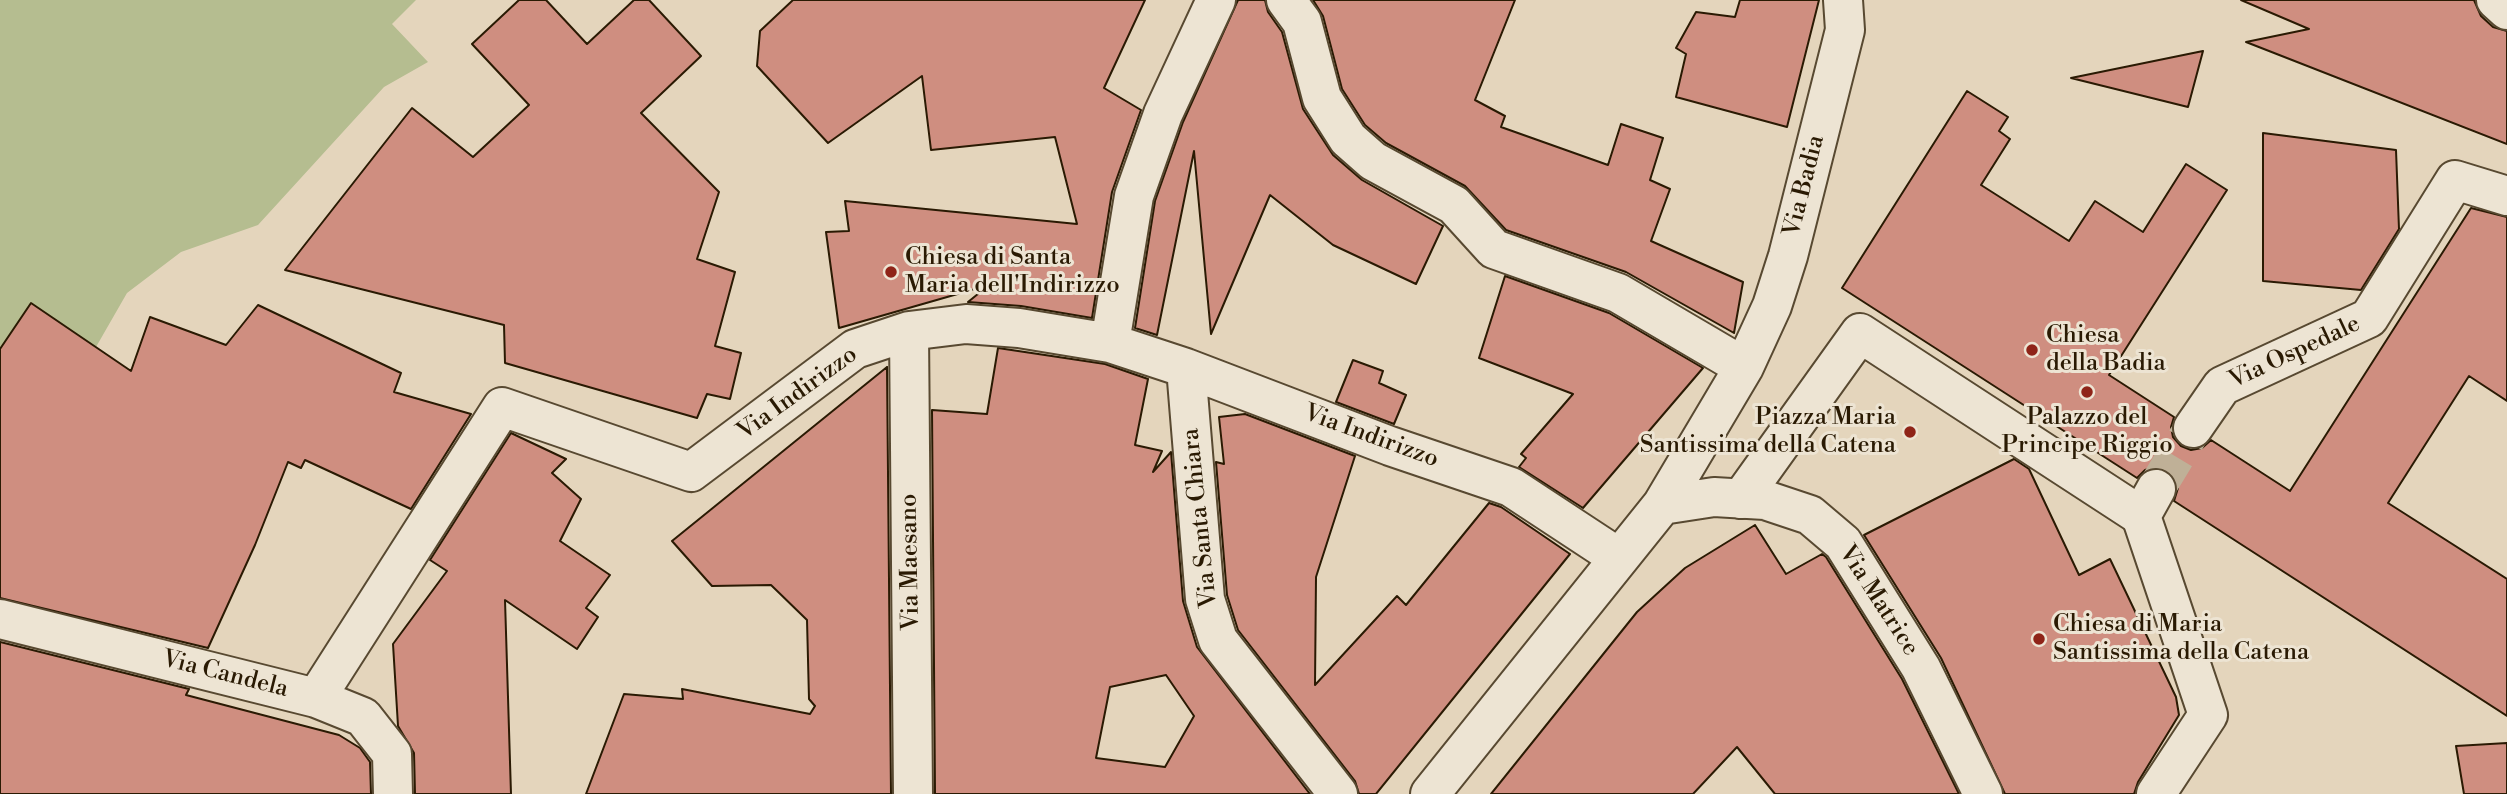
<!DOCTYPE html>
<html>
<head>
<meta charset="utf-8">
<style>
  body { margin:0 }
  canvas { display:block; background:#e4d5bc }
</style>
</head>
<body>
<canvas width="2507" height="794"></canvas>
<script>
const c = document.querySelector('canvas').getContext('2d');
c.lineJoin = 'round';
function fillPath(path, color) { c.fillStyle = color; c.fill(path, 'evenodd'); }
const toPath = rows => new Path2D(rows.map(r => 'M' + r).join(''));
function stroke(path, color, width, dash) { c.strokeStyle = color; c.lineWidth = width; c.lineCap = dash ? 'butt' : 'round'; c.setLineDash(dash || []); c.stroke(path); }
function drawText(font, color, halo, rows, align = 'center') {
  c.font = font + ' "Libre Bodoni",serif'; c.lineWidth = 6; c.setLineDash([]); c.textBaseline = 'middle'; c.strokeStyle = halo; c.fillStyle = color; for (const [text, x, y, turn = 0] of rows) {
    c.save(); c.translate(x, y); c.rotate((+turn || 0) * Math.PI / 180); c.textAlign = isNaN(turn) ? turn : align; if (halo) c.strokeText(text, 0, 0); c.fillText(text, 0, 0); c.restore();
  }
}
fillPath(toPath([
  [0,0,416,0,392,24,428,62,384,87,258,225,181,252,127,293,96,347,31,303,0,349]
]), '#b5bd90');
const building = toPath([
  [519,0,546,0,587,44,634,0,649,0,701,56,641,113,719,192,697,259,735,272,715,346,741,353,730,399,707,394,697,418,505,363,504,325,285,270,412,108,473,157,529,105,472,44,519,0],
  [793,0,1145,0,1104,88,1141,110,1112,192,1092,318,1021,306,968,302,989,285,839,328,826,232,849,231,845,201,1077,224,1055,137,931,150,922,76,828,143,757,66,760,31,793,0],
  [1238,0,1265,0,1268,12,1282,32,1303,109,1333,155,1362,180,1443,226,1416,284,1333,245,1270,195,1211,334,1194,151,1157,335,1135,328,1155,201,1183,122,1238,0],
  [1313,0,1515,0,1475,100,1505,116,1501,127,1608,165,1621,124,1663,138,1650,180,1670,189,1651,241,1743,282,1734,333,1626,272,1506,230,1465,186,1386,143,1365,125,1342,89,1323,16,1313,0],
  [1740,0,1819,0,1787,127,1676,97,1686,54,1676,48,1696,12,1735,17,1740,0],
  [2241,0,2474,0,2481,16,2493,27,2507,31,2507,144,2246,42,2309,29,2241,0],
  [2203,51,2188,107,2071,78,2203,51],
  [1967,91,2008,117,1999,131,2010,139,1981,185,2069,241,2095,201,2143,232,2186,164,2227,190,2109,375,2174,417,2171,427,2173,437,2181,446,2191,450,2202,448,2211,440,2290,491,2471,208,2507,217,2507,401,2469,376,2388,503,2507,579,2507,716,2174,501,2178,488,2174,477,2167,470,2155,467,2145,470,2137,478,1842,288,1967,91],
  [2263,133,2396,150,2399,229,2361,290,2263,281,2263,133],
  [1505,276,1609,313,1703,368,1583,508,1519,467,1526,458,1521,454,1573,394,1479,358,1505,276],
  [31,303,131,371,150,317,226,345,258,305,401,373,394,392,471,414,411,509,305,460,301,468,288,462,255,545,208,648,0,598,0,349,31,303],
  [998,348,1105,364,1148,379,1135,445,1162,451,1153,472,1171,452,1183,601,1197,647,1310,794,935,794,932,410,987,414,998,348],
  [1166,675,1194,716,1165,767,1096,758,1110,687,1166,675],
  [1353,360,1383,371,1379,383,1406,395,1394,424,1336,402,1353,360],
  [887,367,891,794,586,794,624,694,683,699,682,689,810,714,815,706,809,699,807,620,771,585,712,586,672,541,887,367],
  [1245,414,1355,456,1316,577,1315,685,1397,596,1406,605,1489,503,1501,507,1570,554,1376,794,1359,794,1355,781,1238,630,1227,595,1216,462,1224,464,1219,417,1245,414],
  [511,433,566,459,552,473,581,499,560,541,610,575,586,608,598,617,577,649,505,600,511,794,415,794,414,753,398,726,393,644,447,571,430,560,511,433],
  [2014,459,2029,469,2079,575,2110,559,2176,697,2179,715,2138,782,2134,794,2005,794,1941,658,1864,535,2014,459],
  [1755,525,1786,574,1822,554,1826,557,1902,679,1959,794,1775,794,1737,747,1693,794,1491,794,1637,612,1685,568,1755,525],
  [0,642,189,689,186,695,339,735,360,748,370,762,371,794,0,794,0,642],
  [2507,743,2507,794,2464,794,2456,746,2507,743]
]);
fillPath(building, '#cf8e80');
stroke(building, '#2a1a03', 2);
stroke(toPath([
  [2156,489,2193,428]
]), '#bfb097', 38, [38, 19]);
const pedestrian = toPath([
  [1741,499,1860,333,2141,516]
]);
const minor = toPath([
  [1286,0,1302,22,1322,98,1348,139,1373,161,1454,205,1494,249,1618,293,1744,367],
  [2496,0,2507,10],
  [909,331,913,794],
  [1110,343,1134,196,1163,114,1216,0],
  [1186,368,1205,599,1218,640,1338,794],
  [2193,428,2222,386,2369,318,2455,180,2507,196],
  [2156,489,2141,516,2208,715,2156,794],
  [1662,505,1714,497,1765,500,1810,515,1843,543,1921,668,1983,794],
  [0,619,316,698,363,717,392,754,393,794],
  [316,698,502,407,691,472,855,349,909,331,966,324,1019,328,1110,343,1186,368,1390,446,1511,487,1619,558],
  [1430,794,1662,505,1744,367,1772,306,1788,256,1845,30,1843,0]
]);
stroke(pedestrian, '#584931', 42);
stroke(minor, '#584931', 42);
stroke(pedestrian, '#ede4d3', 38);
stroke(minor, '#ede4d3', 38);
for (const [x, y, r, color] of [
  [891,272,7,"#8f2418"],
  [2032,350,7,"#8f2418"],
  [2087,392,7,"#8f2418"],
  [1910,432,7,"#8f2418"],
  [2039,639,7,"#8f2418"]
]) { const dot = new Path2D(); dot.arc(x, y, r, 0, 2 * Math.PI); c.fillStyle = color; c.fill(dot); stroke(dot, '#ede4d3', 2.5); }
drawText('24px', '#2a1a03', '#ede4d3', [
  ["Via Badia",1805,186,-76],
  ["Via Ospedale",2295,353,-25],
  ["Via Indirizzo",798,394,-36],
  ["Via Indirizzo",1371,437,20],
  ["Via Santa Chiara",1201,518,-96],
  ["Via Maesano",911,562,-91],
  ["Via Matrice",1878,601,57],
  ["Via Candela",225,675,14]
]);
drawText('24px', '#2a1a03', '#ede4d3', [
  ["Chiesa di Santa",905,258],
  ["Maria dell'Indirizzo",905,286],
  ["Chiesa",2046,336],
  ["della Badia",2046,364],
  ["Piazza Maria",1896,418,"right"],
  ["Santissima della Catena",1896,446,"right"],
  ["Palazzo del",2087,418,"center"],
  ["Principe Riggio",2087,446,"center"],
  ["Chiesa di Maria",2053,625],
  ["Santissima della Catena",2053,653]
], 'left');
</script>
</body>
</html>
